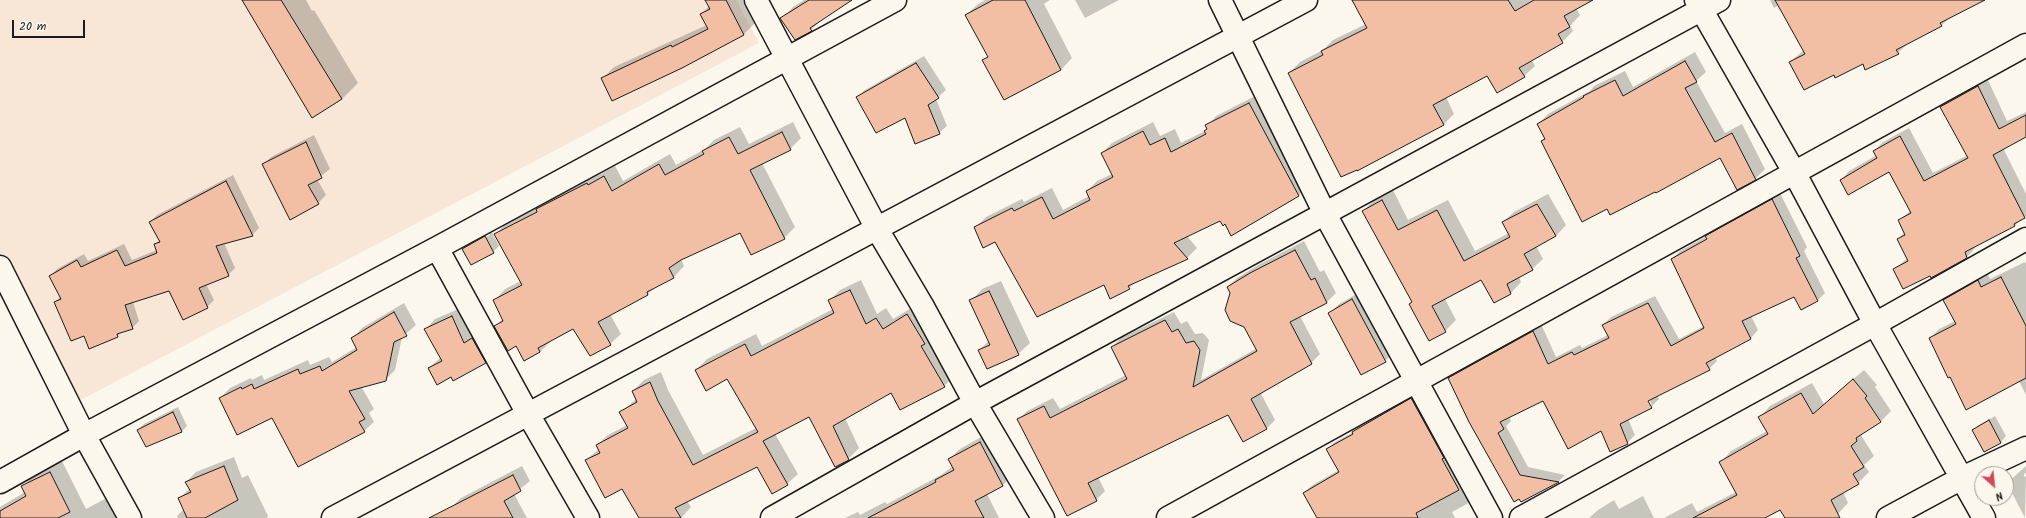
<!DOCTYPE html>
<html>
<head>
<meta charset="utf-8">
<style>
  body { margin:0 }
  #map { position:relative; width:2026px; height:518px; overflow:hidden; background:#fbf7ec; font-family:Kalam,sans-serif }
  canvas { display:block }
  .north { position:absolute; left:1974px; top:466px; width:40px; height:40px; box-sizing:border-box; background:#fbf7ec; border:1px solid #a29f99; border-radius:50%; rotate:153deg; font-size:11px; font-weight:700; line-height:16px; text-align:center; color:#1c1c1c }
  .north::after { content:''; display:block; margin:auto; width:14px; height:18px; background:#d1495b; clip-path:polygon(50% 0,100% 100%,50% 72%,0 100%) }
  .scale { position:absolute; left:12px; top:20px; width:73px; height:18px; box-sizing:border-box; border:2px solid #1c1c1c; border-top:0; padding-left:5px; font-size:12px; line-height:14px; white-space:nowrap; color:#1c1c1c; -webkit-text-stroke:3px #fbf7ec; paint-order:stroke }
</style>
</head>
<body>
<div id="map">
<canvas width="2026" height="518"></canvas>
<div class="north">N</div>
<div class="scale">20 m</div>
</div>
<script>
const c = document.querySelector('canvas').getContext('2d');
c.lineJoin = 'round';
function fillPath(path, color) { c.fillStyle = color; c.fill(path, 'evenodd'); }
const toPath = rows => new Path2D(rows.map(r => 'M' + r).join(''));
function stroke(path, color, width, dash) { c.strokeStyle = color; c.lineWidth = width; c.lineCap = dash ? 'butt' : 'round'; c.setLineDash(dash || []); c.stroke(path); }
fillPath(toPath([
  [0,0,736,0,759,43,75,403,0,261]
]), '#f8e6d6');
fillPath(toPath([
  [243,0,306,0,312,11,314,10,358,83,342,99,312,116],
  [706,0,743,0,755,23,744,34,603,78,614,67,707,25,702,14,709,6],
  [804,0,848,0,822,19,811,30,782,19,793,7],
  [985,0,1050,0,1044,4,1072,58,1061,70,984,60,989,55,966,15,978,4],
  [1075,0,1119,0,1085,18],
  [1354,0,1591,0,1576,8,1580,15,1570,26,1573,31,1562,42,1531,59,1535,66,1524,76,1488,74,1446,97,1454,114,1443,125,1289,73,1300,62,1323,50,1333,40,1366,24],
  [1770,0,1981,0,1951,16,1942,25,1909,42,1898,53,1863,63,1834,74,1790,62,1804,50,1779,5,1774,8],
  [1695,52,1706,72,1696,81,1725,133,1742,124,1765,169,1755,179,1737,189,1720,157,1655,190,1607,207,1542,141,1545,138,1538,124,1548,114,1590,91,1594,86,1625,71,1633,87],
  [924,56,946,90,936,99,947,126,939,133,906,117,857,97,865,90],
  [1987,78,2007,121,2026,112,2026,136,2003,148,2026,194,2026,216,2015,225,1974,246,1975,248,1967,257,1931,277,1930,274,1894,269,1908,258,1898,239,1905,232,1899,221,1911,210,1889,171,1841,180,1849,171,1877,155,1874,151,1883,142,1909,128,1933,173,1968,155,1941,107,1950,98],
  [1259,94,1309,185,1299,195,1232,235,1226,223,1221,220,1187,236,1197,248,1187,258,1136,281,1129,288,1104,284,995,240,976,227,986,217,1022,199,1024,202,1052,188,1063,210,1089,196,1087,191,1097,181,1112,174,1102,153,1112,143,1153,122,1160,136,1175,129,1181,143,1205,131,1208,128,1207,126,1216,116],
  [793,122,801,138,790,149,762,163,795,227,784,238,740,231,681,259,684,266,674,277,655,287,648,294,610,314,621,334,610,344,574,328,551,341,540,352,525,360,517,345,495,326,503,319,495,300,505,289,521,281,496,234,506,223,541,206,548,198,598,173,599,175,615,166,623,181,670,154,676,165,705,149,714,140,740,127,749,144],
  [314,135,330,169,317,179,326,195,318,203,263,165,271,157],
  [233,175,259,228,252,235,224,243,235,268,228,275,206,284,214,300,207,307,169,290,133,302,139,321,132,328,122,332,117,336,84,334,55,302,61,296,50,276,57,269,84,254,88,261,124,244,132,260,157,250,155,244,160,240,150,222,157,215],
  [1393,190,1408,220,1448,200,1475,251,1509,233,1503,222,1514,212,1548,194,1566,225,1556,236,1536,246,1543,259,1532,269,1519,277,1521,282,1511,293,1494,302,1482,279,1445,299,1456,320,1445,331,1413,302,1363,211,1373,201],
  [1780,193,1807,247,1804,251,1825,293,1817,301,1794,295,1751,316,1758,330,1751,338,1715,357,1717,361,1709,369,1657,395,1659,399,1651,407,1628,419,1635,435,1627,443,1611,450,1601,430,1544,400,1509,417,1511,421,1506,426,1528,467,1565,475,1558,482,1521,501,1449,378,1457,370,1541,324,1556,357,1580,345,1582,348,1608,335,1603,325,1611,317,1655,296,1679,339,1704,326,1672,259,1680,251,1707,236,1714,229],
  [1647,396,1652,405,1650,405,1645,397],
  [491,231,499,246,493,252,463,249,469,243],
  [489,233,490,235,469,246,469,244],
  [1304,241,1320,272,1324,270,1336,293,1327,302,1300,316,1320,354,1311,363,1260,392,1275,420,1267,428,1228,413,1098,477,1105,491,1096,500,1018,420,1027,411,1053,398,1060,409,1126,375,1112,347,1121,338,1174,312,1181,324,1187,321,1195,334,1203,333,1209,340,1201,380,1257,348,1228,287,1237,278,1260,264],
  [2025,262,2026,264,2026,395,2019,381,1930,338,1939,329,1955,321,1944,300,1953,291,1987,272,1990,279],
  [861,280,877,314,886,308,893,319,918,304,955,376,944,386,892,392,845,418,859,448,848,459,809,416,775,434,798,474,787,484,757,466,687,501,691,507,681,518,640,518,623,488,586,460,599,449,597,445,608,435,627,425,620,413,636,399,633,391,644,380,661,372,668,390,703,455,756,428,728,378,696,370,707,359,756,334,762,346,833,309,829,301,840,290],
  [1001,281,1030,343,1018,354,979,350,989,341,971,301,982,289],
  [1362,291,1395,352,1385,361,1330,313,1339,304],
  [404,303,416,325,402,337,395,370,385,380,361,386,374,409,369,413,374,422,364,431,273,417,220,398,230,388,251,378,252,380,262,375,264,380,308,360,310,365,329,357,332,362,357,347,353,338,362,328],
  [461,308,495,353,485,362,451,376,429,368,441,357,426,329,435,319],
  [1864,370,1877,385,1875,387,1891,411,1880,422,1861,435,1874,456,1864,465,1869,472,1858,483,1843,492,1848,503,1834,518,1786,518,1781,508,1764,518,1664,518,1692,503,1697,512,1736,492,1721,462,1731,451,1767,431,1760,417,1770,406,1812,383,1824,404],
  [1419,392,1474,497,1467,504,1452,512,1455,518,1318,518,1304,493,1311,486,1339,470,1328,449,1335,442,1354,432,1360,425],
  [178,407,187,426,181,432,138,430,144,424],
  [1995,416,2006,436,2001,442,1985,451,1973,430,1979,425],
  [990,432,1013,474,1003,485,987,494,999,518,845,518,858,512,860,515,885,502,887,504,941,475,953,466,949,459,960,449],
  [234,457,242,478,248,475,268,516,267,518,178,518,177,516,184,509,180,498,190,488,186,482,196,472],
  [62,461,86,509,116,493,128,518,0,518,0,507,25,492,23,486,35,474],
  [522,466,530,481,514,494,527,518,458,518,452,507,461,498],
  [2026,466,2026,473,2024,474,2024,477,2026,476,2025,518,2007,483],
  [1643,496,1654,518,1589,518,1598,510,1614,500,1619,509]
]), '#0003');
const building = toPath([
  [242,0,281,0,342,99,312,118,242,0],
  [705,0,726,0,744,35,682,68,612,101,601,78,671,45,672,47,708,29,700,14,710,9,705,0],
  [809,0,852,0,810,28,812,31,795,40,780,18,809,0],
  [993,0,1025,0,1061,70,1004,100,982,60,988,57,965,15,993,0],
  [1352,0,1508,0,1515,11,1534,0,1593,0,1564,16,1570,27,1558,34,1563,43,1519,68,1525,77,1497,93,1487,76,1433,105,1444,125,1357,171,1357,170,1341,177,1288,73,1323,55,1321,51,1367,28,1352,0],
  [1775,0,1985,0,1940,23,1942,26,1896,50,1899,54,1865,70,1863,64,1835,78,1834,75,1804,90,1789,62,1805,54,1775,0],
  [1685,61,1697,82,1685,88,1715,142,1732,133,1756,180,1737,190,1720,158,1656,193,1655,192,1610,215,1607,209,1582,222,1541,141,1545,139,1537,124,1584,97,1583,96,1615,80,1623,96,1685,61],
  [916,63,939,98,928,105,940,134,915,144,905,118,876,133,856,97,916,63],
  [1978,86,1999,129,2026,115,2026,137,1993,155,2025,218,2014,224,2015,226,1965,252,1967,258,1931,278,1930,276,1903,289,1893,269,1908,261,1897,239,1905,235,1898,220,1911,213,1889,172,1848,195,1840,180,1877,158,1873,151,1900,136,1924,181,1968,158,1940,107,1978,86],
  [1249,103,1299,196,1231,236,1225,224,1223,226,1220,221,1174,243,1188,259,1128,286,1130,289,1110,299,1104,285,1037,317,995,242,983,248,974,227,1012,208,1014,211,1042,197,1053,219,1090,200,1086,191,1113,177,1101,153,1143,131,1150,145,1165,138,1171,152,1206,134,1204,131,1207,129,1205,125,1249,103],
  [782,132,791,150,750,170,785,239,751,255,740,233,681,260,669,268,674,278,647,292,648,295,598,322,611,345,590,356,573,329,538,348,540,352,524,361,516,346,508,351,494,326,503,321,493,300,522,285,494,234,537,212,536,209,587,183,588,185,604,176,612,191,659,164,665,175,704,154,702,151,729,137,738,154,782,132],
  [306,142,322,178,308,185,319,204,290,220,262,164,306,142],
  [226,181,253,236,216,246,229,276,199,288,208,308,183,320,169,291,125,305,133,329,117,334,118,337,89,349,84,336,71,341,54,302,61,299,49,276,77,260,81,267,117,250,125,266,157,253,154,244,160,242,149,222,226,181],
  [1772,199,1800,256,1796,258,1818,301,1801,310,1794,297,1742,321,1751,339,1706,363,1710,370,1648,401,1652,408,1620,424,1628,444,1610,452,1601,431,1568,449,1543,401,1500,422,1504,429,1498,433,1520,475,1559,482,1521,502,1519,499,1514,502,1469,422,1448,378,1533,331,1548,364,1572,352,1574,355,1609,338,1602,325,1648,303,1671,346,1704,328,1671,259,1707,239,1705,236,1772,199],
  [1382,200,1398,230,1437,210,1464,261,1510,237,1502,222,1537,204,1556,236,1524,254,1533,270,1507,284,1511,294,1494,303,1481,280,1432,306,1446,332,1429,341,1409,304,1412,302,1362,211,1382,200],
  [485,236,494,253,471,265,462,249,485,236],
  [1295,250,1311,280,1315,278,1327,303,1290,322,1312,364,1251,399,1267,429,1243,442,1228,415,1088,483,1097,501,1067,516,1017,419,1044,406,1050,418,1127,379,1111,347,1165,320,1172,332,1178,329,1186,343,1194,341,1200,350,1193,387,1257,351,1244,327,1230,321,1225,310,1230,293,1227,287,1250,273,1295,250],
  [2001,277,2026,326,2026,378,1966,410,1950,377,1948,378,1929,338,1956,324,1943,300,1978,280,1981,287,2001,277],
  [850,290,866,324,876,318,883,329,907,314,925,344,921,346,945,387,900,410,891,393,833,426,849,460,835,467,809,417,763,441,788,485,772,494,757,467,675,508,681,518,639,518,622,489,605,498,585,460,600,453,596,445,628,428,619,412,637,402,632,391,650,382,658,401,693,465,758,432,727,379,706,391,695,370,745,344,751,356,834,313,828,300,850,290],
  [989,291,1019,355,987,369,978,350,990,345,969,300,989,291],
  [1352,299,1386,362,1361,375,1328,313,1352,299],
  [394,312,407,336,394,342,386,381,349,391,365,419,359,422,365,432,298,467,272,418,237,435,219,398,241,387,242,389,252,384,254,389,298,369,300,374,320,366,322,371,357,350,351,338,394,312],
  [452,316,464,343,472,338,486,363,453,381,451,377,437,385,428,368,442,361,424,329,452,316],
  [1853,379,1867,396,1865,398,1881,422,1856,438,1857,441,1851,446,1864,467,1853,474,1859,484,1831,500,1840,518,1785,518,1780,510,1765,518,1693,518,1737,495,1719,462,1768,434,1758,417,1801,393,1813,414,1853,379],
  [1411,398,1444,458,1442,459,1459,490,1416,513,1418,518,1317,518,1303,493,1339,472,1326,449,1353,434,1352,432,1411,398],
  [173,412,182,432,146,447,137,430,173,412],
  [1989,420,2001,443,1984,452,1972,430,1989,420],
  [980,442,1003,486,975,501,984,518,868,518,936,482,935,480,954,470,948,459,980,442],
  [224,466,238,500,205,518,187,518,178,498,191,492,185,482,224,466],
  [50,472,70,512,58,518,0,518,0,511,26,496,21,486,50,472],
  [513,475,521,491,504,501,513,518,429,518,513,475]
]);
fillPath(building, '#f2bfa4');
stroke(building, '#1c1c1c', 1);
const minor = toPath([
  [756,0,877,229,922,305,975,403,1043,518],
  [1220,0,1325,214,1491,518],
  [1696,0,1794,172,1875,324,1984,518],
  [437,248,528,414,588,518],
  [0,267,84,435,130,518],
  [0,482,84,435,437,248,895,0],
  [333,518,1306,0],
  [772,518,975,403,1719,0],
  [1168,518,2026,45],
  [1521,518,1875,324,2026,239],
  [1888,518,1962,478,2026,448]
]);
stroke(minor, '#1c1c1c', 25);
stroke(minor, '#fbf7ec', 22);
</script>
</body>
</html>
